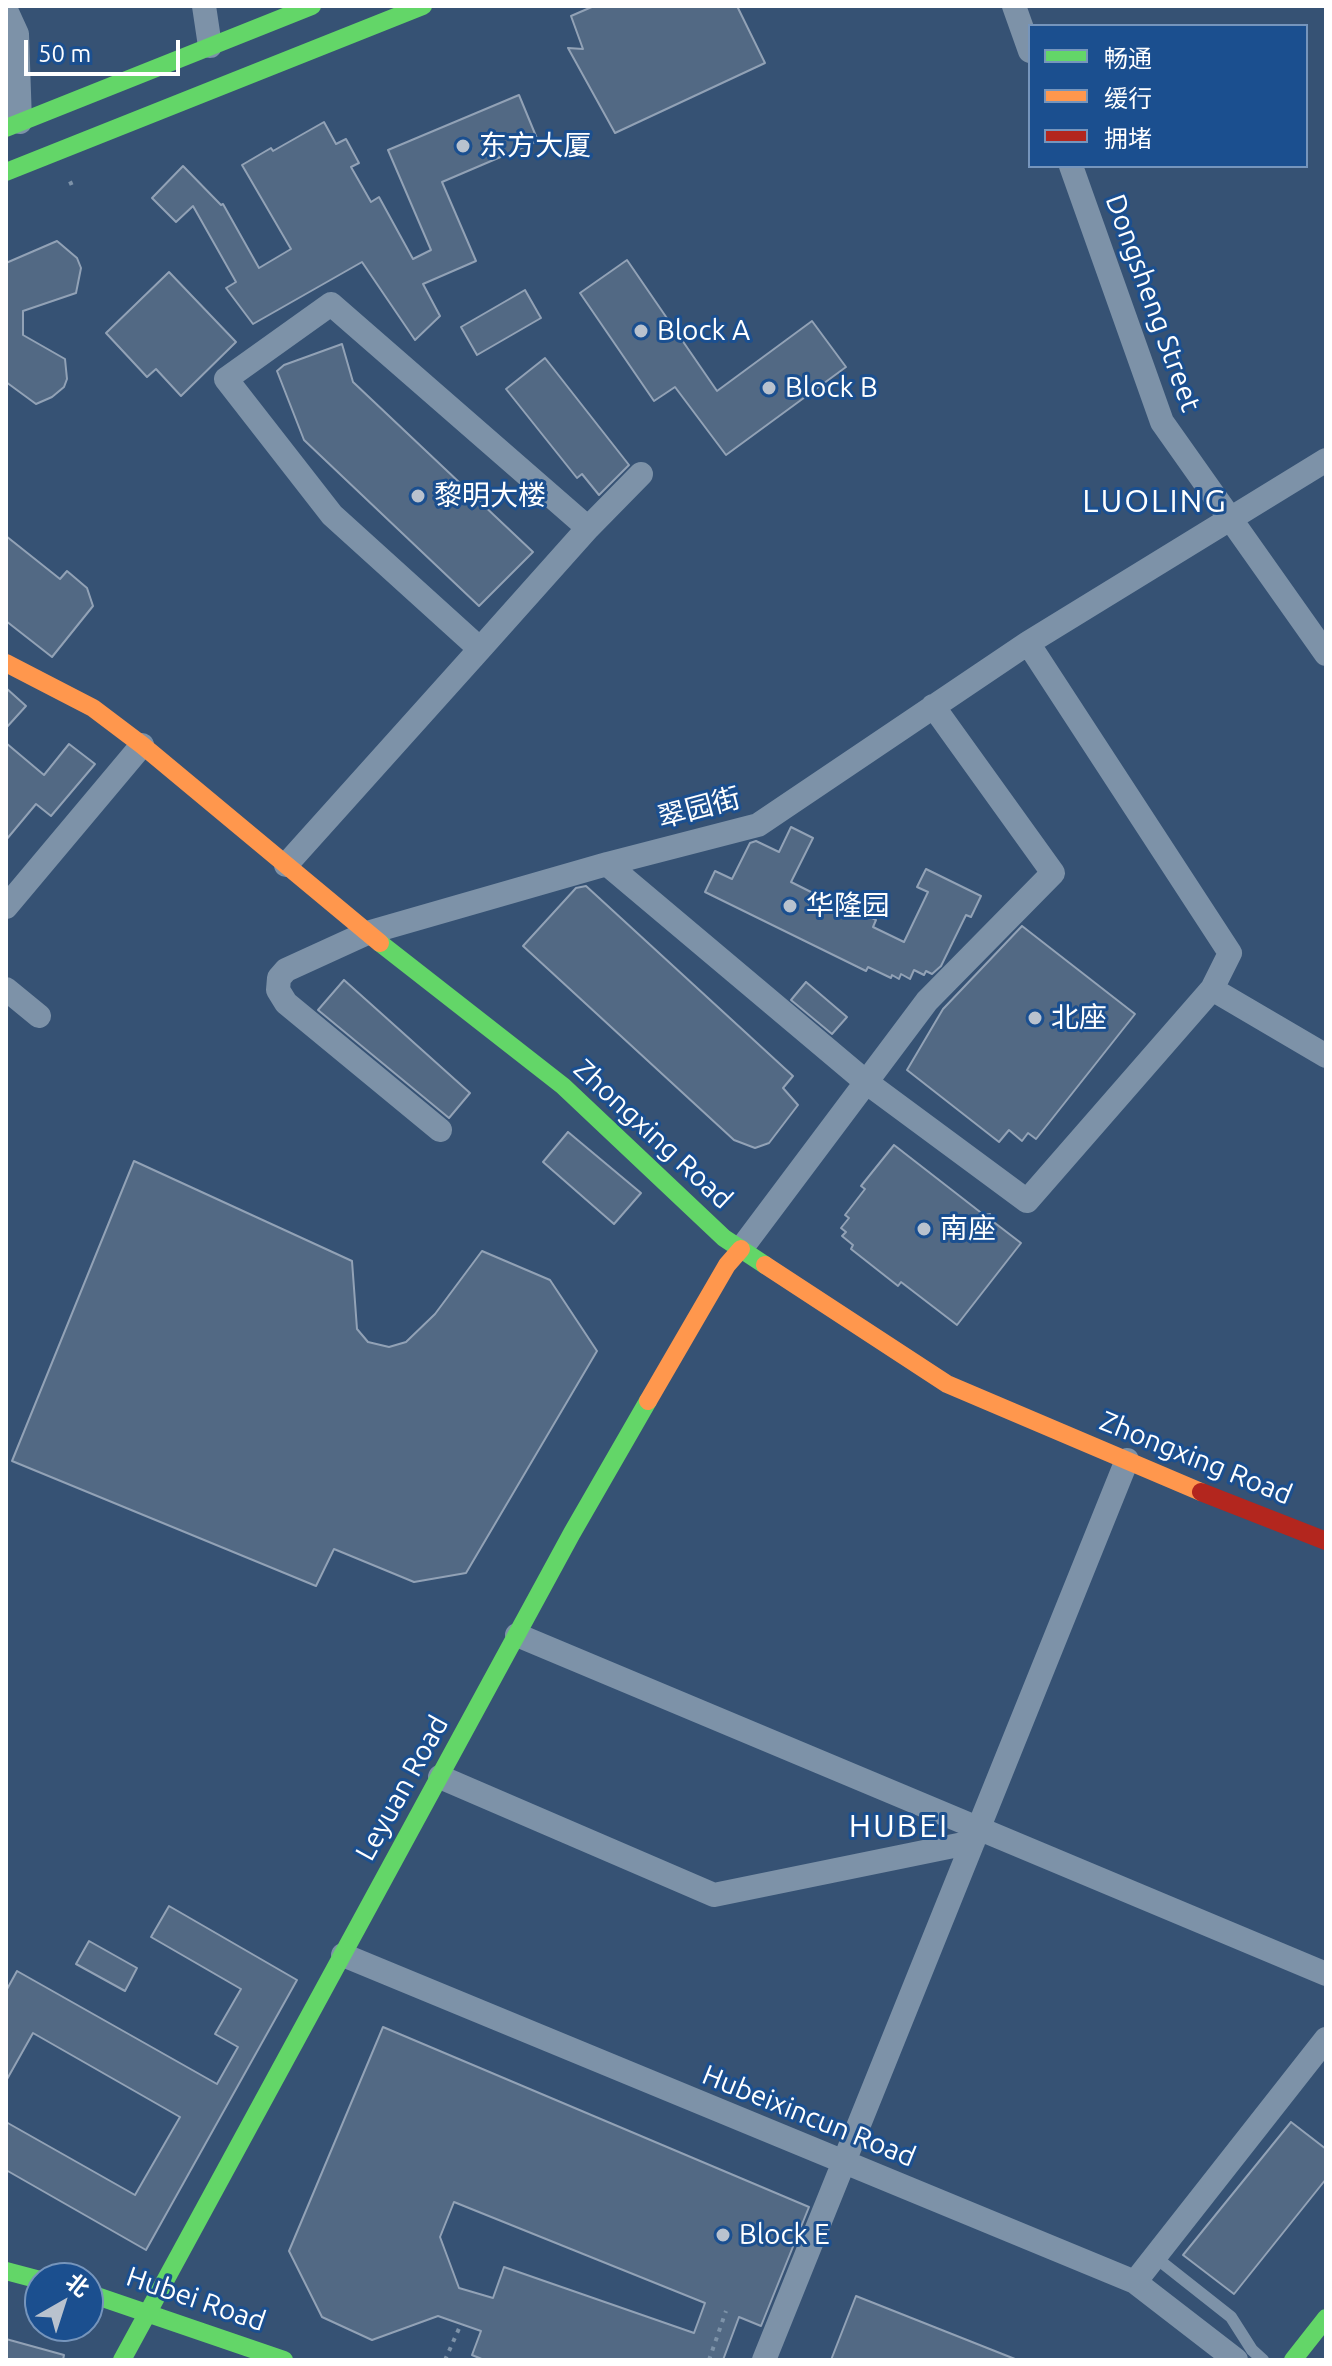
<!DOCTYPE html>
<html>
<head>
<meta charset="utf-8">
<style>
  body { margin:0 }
  #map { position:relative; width:1332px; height:2366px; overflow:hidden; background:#365274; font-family:Ubuntu,"Noto Sans SC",sans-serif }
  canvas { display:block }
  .frame { position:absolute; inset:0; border:8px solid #fff; pointer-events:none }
  .legend { position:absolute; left:1028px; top:24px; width:280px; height:144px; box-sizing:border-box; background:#1b4f8f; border:2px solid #7695bc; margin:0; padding:10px 14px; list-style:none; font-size:24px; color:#fff }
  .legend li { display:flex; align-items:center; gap:16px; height:40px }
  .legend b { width:40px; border:2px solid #7695bc }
  .north { position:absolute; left:24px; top:2262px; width:80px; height:80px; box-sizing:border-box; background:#1b4f8f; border:2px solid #7695bc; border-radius:50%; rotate:39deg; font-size:22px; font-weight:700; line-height:32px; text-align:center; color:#fff }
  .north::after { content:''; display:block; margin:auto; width:28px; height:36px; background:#b9c2ce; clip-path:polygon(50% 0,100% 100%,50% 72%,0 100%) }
  .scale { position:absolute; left:24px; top:40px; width:156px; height:36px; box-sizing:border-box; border:4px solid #fff; border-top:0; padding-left:10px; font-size:24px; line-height:28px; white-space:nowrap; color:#fff; -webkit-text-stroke:6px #1b4f8f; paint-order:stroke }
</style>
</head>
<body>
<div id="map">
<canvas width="1332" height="2366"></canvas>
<div class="frame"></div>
<ul class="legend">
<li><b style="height:10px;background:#63d668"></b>畅通</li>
<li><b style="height:10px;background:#ff974d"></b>缓行</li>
<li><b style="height:10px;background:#b3261e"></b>拥堵</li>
</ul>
<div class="north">北</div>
<div class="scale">50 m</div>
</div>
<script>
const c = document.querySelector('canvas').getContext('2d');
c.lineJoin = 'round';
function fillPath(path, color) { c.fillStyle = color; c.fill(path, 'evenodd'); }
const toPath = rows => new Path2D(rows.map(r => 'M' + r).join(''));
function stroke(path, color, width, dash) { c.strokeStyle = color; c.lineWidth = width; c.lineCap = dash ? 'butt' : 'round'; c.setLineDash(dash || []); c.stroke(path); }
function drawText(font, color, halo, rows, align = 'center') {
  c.font = font + ' Ubuntu,"Noto Sans SC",sans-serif'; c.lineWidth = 6; c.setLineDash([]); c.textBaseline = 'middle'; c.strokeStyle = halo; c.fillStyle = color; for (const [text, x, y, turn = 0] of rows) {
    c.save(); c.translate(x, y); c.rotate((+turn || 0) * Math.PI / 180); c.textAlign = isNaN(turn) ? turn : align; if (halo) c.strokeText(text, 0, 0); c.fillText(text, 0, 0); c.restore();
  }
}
const building = toPath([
  [594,6,737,6,765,63,615,133,568,48,583,49,571,16,594,6],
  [519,95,538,141,442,182,476,261,423,284,440,316,415,340,362,262,253,324,226,288,236,282,193,206,176,222,152,198,183,166,221,205,223,204,259,268,291,249,242,165,271,148,273,151,324,122,336,144,346,139,359,163,351,167,371,202,379,197,413,259,431,250,388,150,519,95],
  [57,241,77,258,81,268,76,293,23,311,23,335,65,359,67,379,64,387,52,397,36,404,6,382,6,263,57,241],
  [627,260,717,391,812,321,846,367,726,455,675,387,654,401,580,293,627,260],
  [169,272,236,342,181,396,156,369,147,377,106,333,169,272],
  [525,290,541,318,477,355,461,327,525,290],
  [342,344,353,382,533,552,479,606,304,440,277,371,284,365,342,344],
  [545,358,629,465,599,495,582,474,577,478,506,389,545,358],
  [6,536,60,579,67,571,87,588,93,606,52,657,6,621,6,536],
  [6,688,26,706,6,728,6,688],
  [6,743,44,775,69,744,95,764,51,816,36,804,6,840,6,743],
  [791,827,813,838,791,882,821,897,823,893,876,920,873,927,904,942,928,892,917,887,926,869,981,896,971,917,966,915,941,966,932,974,926,971,924,975,914,970,910,979,901,974,899,979,892,975,891,978,868,967,866,971,705,892,715,871,732,879,750,843,756,841,779,852,791,827],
  [586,886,793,1076,783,1088,798,1105,769,1143,755,1148,734,1140,523,946,576,888,586,886],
  [1022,926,1135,1014,1036,1139,1028,1133,1022,1141,1009,1130,999,1142,907,1070,943,1009,1022,926],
  [344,980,470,1093,449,1118,318,1010,344,980],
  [806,982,847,1017,832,1034,791,1000,806,982],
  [568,1132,641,1193,614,1224,543,1162,568,1132],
  [894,1145,984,1215,990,1214,991,1220,1021,1243,957,1325,901,1282,898,1286,851,1249,853,1245,842,1236,846,1232,841,1228,849,1218,845,1215,865,1189,861,1186,894,1145],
  [134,1161,352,1261,357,1329,368,1342,389,1347,406,1342,435,1314,482,1251,550,1280,597,1351,466,1573,414,1582,334,1549,316,1586,12,1461,134,1161],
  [169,1906,297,1980,146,2250,6,2170,6,2122,135,2195,180,2117,33,2033,6,2081,6,1991,17,1971,217,2084,238,2047,215,2034,241,1989,151,1937,169,1906],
  [89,1941,137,1968,125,1991,76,1964,89,1941],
  [383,2027,809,2207,761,2326,739,2317,723,2360,484,2360,472,2355,481,2331,438,2316,372,2340,322,2317,289,2251,383,2027],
  [454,2202,705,2303,694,2333,504,2267,493,2298,459,2288,440,2237,454,2202],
  [1291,2122,1326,2149,1326,2179,1234,2294,1183,2255,1291,2122],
  [856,2296,1015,2359,1014,2360,831,2360,856,2296],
  [6,2339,64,2355,63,2360,6,2360,6,2339]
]);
fillPath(building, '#526984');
stroke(building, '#92a2b6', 2);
stroke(toPath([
  [69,184,78,180],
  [445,2360,461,2324],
  [709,2360,726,2311]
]), '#7d92a8', 4, [4, 6]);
stroke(toPath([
  [1155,2257,1231,2317,1252,2350,1263,2360]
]), '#7d92a8', 12);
stroke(toPath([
  [204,6,210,46],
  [1014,6,1030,51],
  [6,10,17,34,20,122],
  [1071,166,1162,422,1326,654],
  [588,528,641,474],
  [1028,643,1230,953,1212,989],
  [607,864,866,1082,1027,1201,1212,989,1326,1056],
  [286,865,480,649,588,528,331,304,226,379,332,515,480,649],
  [6,907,142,745],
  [6,989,39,1016],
  [440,1130,286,1003,278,990,279,978,286,970,367,933,607,864,758,825,1028,643,1326,460],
  [741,1249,927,1001,1053,873,933,706],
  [517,1635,1326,1974],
  [440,1777,714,1895,973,1842],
  [343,1955,1135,2282,1236,2360],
  [1135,2282,1326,2039],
  [764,2360,1127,1460]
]), '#7d92a8', 24);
stroke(toPath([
  [6,128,312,6],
  [6,172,423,6],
  [380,943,563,1086,724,1238,765,1265],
  [6,2271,40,2280],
  [88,2293,284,2360],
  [122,2360,572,1533,648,1401],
  [1293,2360,1326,2318]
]), '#63d668', 18);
stroke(toPath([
  [6,663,93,708,142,745,380,943],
  [765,1265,947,1384,1201,1492],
  [648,1401,727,1265,741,1249]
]), '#ff974d', 18);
stroke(toPath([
  [1201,1492,1326,1541]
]), '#b3261e', 18);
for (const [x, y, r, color] of [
  [463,146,8,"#b9c2ce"],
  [641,331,8,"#b9c2ce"],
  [769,388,8,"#b9c2ce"],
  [418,496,8,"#b9c2ce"],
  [790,906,8,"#b9c2ce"],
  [1035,1018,8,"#b9c2ce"],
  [924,1229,8,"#b9c2ce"],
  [723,2235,8,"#b9c2ce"]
]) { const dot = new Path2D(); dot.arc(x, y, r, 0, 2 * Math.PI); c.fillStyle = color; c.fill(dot); stroke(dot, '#1b4f8f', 3); }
drawText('28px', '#fff', '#1b4f8f', [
  ["东方大厦",479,146],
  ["Block A",657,331],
  ["Block B",785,388],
  ["黎明大楼",434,496],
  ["华隆园",806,906],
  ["北座",1051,1018],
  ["南座",940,1229],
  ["Block E",739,2235]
], 'left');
drawText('28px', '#fff', '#1b4f8f', [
  ["Dongsheng Street",1153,303,70],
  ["翠园街",699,808,-15],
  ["Zhongxing Road",653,1134,43],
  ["Zhongxing Road",1196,1458,22],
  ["Leyuan Road",402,1788,-61],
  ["Hubeixincun Road",809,2116,22],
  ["Hubei Road",196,2299,19]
]);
c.letterSpacing = '2px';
drawText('32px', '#fff', '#1b4f8f', [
  ["LUOLING",1155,501],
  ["HUBEI",899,1826]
]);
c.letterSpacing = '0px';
</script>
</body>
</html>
